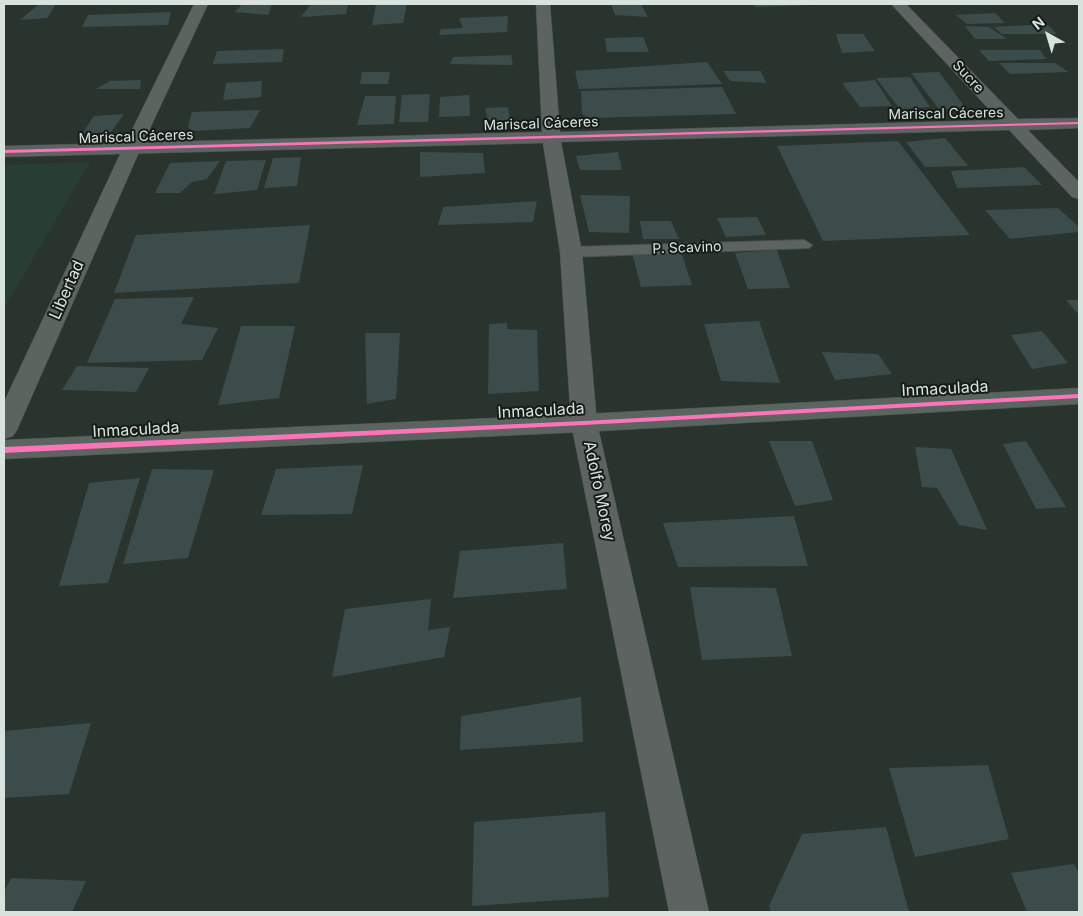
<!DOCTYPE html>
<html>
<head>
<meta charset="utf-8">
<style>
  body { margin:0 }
  #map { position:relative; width:1083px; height:916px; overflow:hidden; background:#2a342f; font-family:Inter,sans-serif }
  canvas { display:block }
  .frame { position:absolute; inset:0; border:5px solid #d9e3de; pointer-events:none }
  .north { position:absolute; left:1023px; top:10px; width:50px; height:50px; -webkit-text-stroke:4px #161d19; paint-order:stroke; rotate:321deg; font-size:14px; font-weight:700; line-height:20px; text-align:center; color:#d9e3de }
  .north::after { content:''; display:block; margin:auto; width:18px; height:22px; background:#d9e3de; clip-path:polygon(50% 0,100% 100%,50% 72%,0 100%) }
</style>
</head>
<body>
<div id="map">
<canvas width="1083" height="916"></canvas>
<div class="frame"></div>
<div class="north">N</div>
</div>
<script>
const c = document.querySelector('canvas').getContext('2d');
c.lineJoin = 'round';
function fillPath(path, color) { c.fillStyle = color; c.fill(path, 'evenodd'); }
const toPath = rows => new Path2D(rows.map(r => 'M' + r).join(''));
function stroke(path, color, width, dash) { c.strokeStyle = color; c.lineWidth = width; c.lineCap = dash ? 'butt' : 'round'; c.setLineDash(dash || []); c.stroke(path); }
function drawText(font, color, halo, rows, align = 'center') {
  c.font = font + ' Inter,sans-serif'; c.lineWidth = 4; c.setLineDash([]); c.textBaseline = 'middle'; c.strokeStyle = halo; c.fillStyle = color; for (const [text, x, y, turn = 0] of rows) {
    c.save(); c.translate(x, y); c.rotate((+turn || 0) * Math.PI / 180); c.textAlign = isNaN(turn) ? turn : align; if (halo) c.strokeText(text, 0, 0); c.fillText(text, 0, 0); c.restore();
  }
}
fillPath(toPath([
  [90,162,4,308,4,165]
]), '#283e34');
fillPath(toPath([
  [39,4,56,4,47,18,20,20],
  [242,4,272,4,268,15,235,12],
  [311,4,348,4,346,14,301,17],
  [376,4,407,4,403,23,372,25],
  [611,4,641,4,648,17,615,15],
  [753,4,813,4,813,5,755,7],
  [171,12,168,25,82,27,88,15],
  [995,13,1005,23,967,24,956,15],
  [508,16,507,32,439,35,441,29,463,28,459,18],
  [1047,24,1057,34,1002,34,994,27],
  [965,26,989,27,1007,39,975,39],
  [836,34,863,34,875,51,842,53],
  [643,37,649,52,607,52,605,38],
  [284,49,282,62,213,64,217,51],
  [979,50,1040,50,1046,59,989,61],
  [511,55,513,65,450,64,453,57],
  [707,62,722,84,579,89,575,71],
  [999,63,1055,63,1068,72,1010,74],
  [723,71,761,71,766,83,730,81],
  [362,72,390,72,388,84,360,84],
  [939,72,964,106,958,109,939,109,911,73],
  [910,77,930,107,900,109,876,78],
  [141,80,140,89,96,89,110,81],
  [875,80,892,106,860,107,842,83],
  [262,81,261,97,223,100,226,83],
  [722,87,736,114,588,118,582,114,581,91],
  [430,94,428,122,399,122,402,95],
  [469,95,470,116,439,117,440,97],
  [365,96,396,96,394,124,357,125],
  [508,107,510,120,488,120,485,108],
  [260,110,250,128,191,131,188,127,192,112],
  [124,114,111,132,82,134,94,116],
  [945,138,968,166,925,167,906,142],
  [898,141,970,235,823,241,777,146],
  [420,152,483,153,485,173,420,177],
  [618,152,622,170,580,170,576,156],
  [301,157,297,186,264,188,273,158],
  [266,160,257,190,214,194,226,161],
  [220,161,207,179,192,182,180,193,155,193,170,163],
  [1024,167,1042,185,957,188,951,171],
  [580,195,630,196,629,233,589,232],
  [537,201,533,222,438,225,443,207],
  [1058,208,1079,227,1079,232,1010,239,985,210],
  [757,217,766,235,726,237,717,218],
  [640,221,671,221,679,239,643,239],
  [310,225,299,283,114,293,136,235],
  [777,250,790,288,748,289,735,253],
  [681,252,692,285,641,287,632,253],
  [194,297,181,324,218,328,202,360,87,363,115,299],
  [1066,300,1079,300,1079,315],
  [759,321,780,383,721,381,704,324],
  [507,323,507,329,537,330,539,391,488,394,489,324],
  [241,326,295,326,279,398,218,405],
  [1042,331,1068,363,1032,369,1011,335],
  [365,333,400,333,396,399,367,404],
  [822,352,878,354,892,374,835,380],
  [77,366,149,368,136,392,62,390],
  [769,441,812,441,833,500,795,506],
  [1026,441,1066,507,1036,509,1003,444],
  [915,447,951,449,987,530,959,525,937,488,922,487],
  [363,465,352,514,261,515,276,469],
  [152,469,214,470,188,558,123,564],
  [140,478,108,583,59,586,89,483],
  [794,516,808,566,678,567,663,523],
  [563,543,567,589,453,598,460,551],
  [690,587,776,588,792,656,702,660],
  [431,599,428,630,450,627,444,657,332,677,345,609],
  [581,697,583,742,460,750,461,716],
  [91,723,69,794,4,798,4,731],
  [988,765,1009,839,915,857,889,768],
  [605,812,609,897,472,906,474,822],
  [886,827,909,912,771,912,769,906,802,834],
  [1074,864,1079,873,1079,912,1027,912,1011,873],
  [11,878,86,881,72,912,4,912,4,892]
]), '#3c4c4a');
const lane = toPath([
  [804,240,812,245,809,248,571,257,563,252,571,247,804,240]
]);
const street = toPath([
  [536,4,550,4,560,132,999,120,891,4,906,4,1018,119,1079,118,1079,128,1028,130,1079,182,1079,199,1072,197,1009,130,561,142,582,252,597,423,709,912,669,912,571,423,560,252,543,143,4,157,4,146,542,132,536,4]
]);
const secondary = toPath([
  [194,4,208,4,140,150,17,430,13,436,4,439,4,402,122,150,194,4],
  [1079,388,1079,404,584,432,4,459,4,440,584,414,1079,388]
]);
stroke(lane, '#47504b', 2);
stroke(street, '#47504b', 1);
stroke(secondary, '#47504b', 1);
fillPath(lane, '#5c6360');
fillPath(street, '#5c6360');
fillPath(secondary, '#5b645e');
fillPath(toPath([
  [1079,122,1079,124,4,153,4,150,1079,122],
  [1079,394,1079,398,584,425,4,453,4,447,584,421,1079,394]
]), '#fb73b8');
drawText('14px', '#d9e3de', '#161d19', [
  ["Sucre",968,77,47],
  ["Mariscal Cáceres",946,114,-1],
  ["Mariscal Cáceres",541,124,-2],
  ["Mariscal Cáceres",136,137,-2],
  ["P. Scavino",687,248,-2]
]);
drawText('16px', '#d9e3de', '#161d19', [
  ["Libertad",67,290,-66],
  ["Inmaculada",945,389,-3],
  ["Inmaculada",541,411,-3],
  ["Inmaculada",136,430,-3],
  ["Adolfo Morey",599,491,78]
]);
</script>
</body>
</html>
